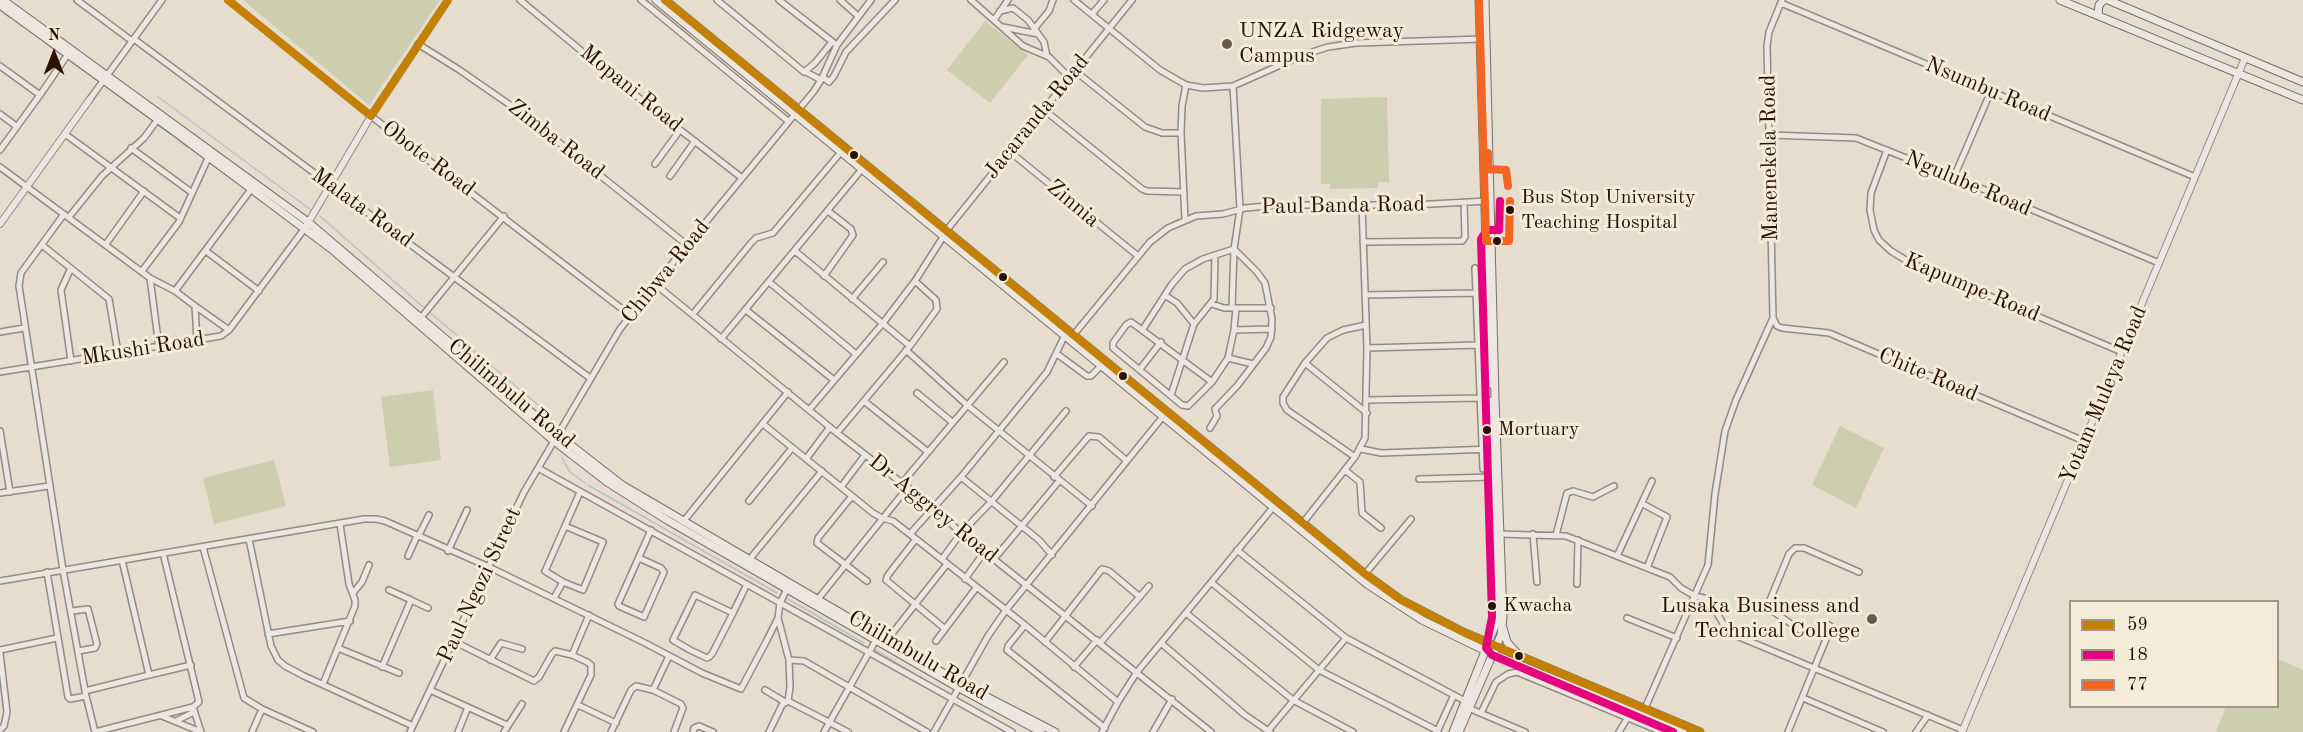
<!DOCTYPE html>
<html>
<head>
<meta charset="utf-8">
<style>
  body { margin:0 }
  #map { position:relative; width:2303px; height:732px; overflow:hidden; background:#e6ddce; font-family:"Old Standard TT",serif }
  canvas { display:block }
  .legend { position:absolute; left:2069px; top:600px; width:210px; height:108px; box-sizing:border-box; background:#f5ebd9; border:2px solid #a49484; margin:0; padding:8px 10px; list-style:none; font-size:18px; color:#2a1104 }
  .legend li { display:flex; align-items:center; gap:12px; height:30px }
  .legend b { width:30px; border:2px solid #a49484 }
  .north { position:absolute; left:24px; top:24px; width:60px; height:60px; -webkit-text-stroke:4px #f5ebd9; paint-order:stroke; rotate:0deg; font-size:16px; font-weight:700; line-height:24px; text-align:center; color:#2a1104 }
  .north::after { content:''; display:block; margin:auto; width:21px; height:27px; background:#2a1104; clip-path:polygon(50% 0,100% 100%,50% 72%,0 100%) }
</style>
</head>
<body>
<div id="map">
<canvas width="2303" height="732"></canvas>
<ul class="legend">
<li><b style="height:8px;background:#c48101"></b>59</li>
<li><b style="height:8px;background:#e5007d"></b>18</li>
<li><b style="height:8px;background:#f26522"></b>77</li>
</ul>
<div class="north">N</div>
</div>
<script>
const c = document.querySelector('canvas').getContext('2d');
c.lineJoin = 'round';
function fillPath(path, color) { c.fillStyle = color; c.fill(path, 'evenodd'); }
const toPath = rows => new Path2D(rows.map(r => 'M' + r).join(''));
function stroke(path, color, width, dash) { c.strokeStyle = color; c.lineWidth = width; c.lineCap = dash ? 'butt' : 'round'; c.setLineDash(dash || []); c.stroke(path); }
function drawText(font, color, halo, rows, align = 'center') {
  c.font = font + ' "Old Standard TT",serif'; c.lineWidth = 6; c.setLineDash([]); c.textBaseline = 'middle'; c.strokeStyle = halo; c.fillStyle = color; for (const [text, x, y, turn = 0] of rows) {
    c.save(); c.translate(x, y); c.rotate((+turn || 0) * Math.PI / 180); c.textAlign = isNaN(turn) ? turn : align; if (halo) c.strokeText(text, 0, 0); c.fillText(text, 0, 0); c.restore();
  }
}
fillPath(toPath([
  [243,0,440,0,369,105],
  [985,21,1028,55,990,103,947,70],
  [1387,97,1389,182,1378,182,1378,188,1330,189,1330,184,1321,184,1321,99],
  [433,390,441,460,390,467,381,397],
  [1840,426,1884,448,1856,508,1812,485],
  [274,460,286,506,214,524,203,478],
  [2278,659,2303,670,2303,732,2216,732,2226,707,2278,706]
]), '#cdceaf');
stroke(toPath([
  [0,10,10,18],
  [14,20,26,29],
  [30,32,31,33],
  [35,35,40,39],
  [45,43,64,57],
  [70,61,95,79],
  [108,88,120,97],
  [157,96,311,210],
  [123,100,133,107],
  [136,109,142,113],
  [145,115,154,122],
  [159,126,173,136],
  [177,139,187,147],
  [191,149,204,158],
  [213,165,220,170],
  [223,172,229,176],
  [232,179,241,185],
  [320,216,423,307],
  [324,248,382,297],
  [430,313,457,335],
  [462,341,550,415,553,425],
  [562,458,570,472,585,483],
  [588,485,777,593],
  [788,599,864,643],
  [875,650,933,685]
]), '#b6c4c4', 1.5);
const minor = toPath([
  [77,0,132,41],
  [520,0,625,87,742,178],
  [641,0,788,121],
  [717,0,804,72,815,63,832,42],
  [779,0,834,43],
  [840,0,858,16],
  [971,0,1023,46,1049,57,1069,77],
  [1074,0,1160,70,1186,85,1203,88,1233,86,1303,55,1328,47,1356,43,1482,39],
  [1781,3,2195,177],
  [1000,11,1013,8,1028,20,1044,42,1047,56],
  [1092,14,1104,0],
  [994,20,1008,0],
  [1003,27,1038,34],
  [1034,29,1049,11,1053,0],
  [134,39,590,378],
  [418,44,458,69,526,116,687,245],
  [0,66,40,95,0,150],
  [1075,71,1145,127,1162,133,1181,133],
  [806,72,821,80],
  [823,77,829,82,834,76,846,52,895,0],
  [40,95,68,54],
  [90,99,162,0],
  [1043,109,1142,189,1147,191,1184,192],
  [0,114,16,126],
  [371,116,630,315],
  [65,134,180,218],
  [1770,135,1856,138,1954,177,2159,263],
  [131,148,191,192],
  [1887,150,1871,193,1870,210,1874,230,1879,240,1891,251,1909,262,2122,352],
  [1009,151,1138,256],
  [655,164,680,130],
  [0,167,150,278,159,347],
  [670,176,695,141],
  [1954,177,1991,91],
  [64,214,21,273,19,286,63,570,86,696,95,732],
  [69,217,102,176,144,138,158,119],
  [1185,220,1181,133,1182,106,1186,85],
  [1363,242,1462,241,1465,237,1464,202],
  [106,244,144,191],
  [42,245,109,299,118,353],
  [206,251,259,291],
  [795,251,910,346],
  [1475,268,1483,469],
  [70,270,61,290,71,361],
  [142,271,179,222,209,156],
  [824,276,853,235,851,229,828,211],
  [150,278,175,291,195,306,197,341],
  [769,282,856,354],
  [655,284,837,433,933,507,961,533,1211,732],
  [175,291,252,188],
  [1365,295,1476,293],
  [1166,296,1177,303,1194,324],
  [852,299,883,262],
  [1212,304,1224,308,1271,308],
  [195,306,229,330],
  [1232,308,1234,249,1240,209,1233,86],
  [746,310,834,380],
  [693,314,751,243,756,238,773,233,841,152],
  [1773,318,1777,326,1782,328,1829,333,2084,441],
  [419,320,504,216],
  [1143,329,1172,284,1185,269,1203,259,1234,249],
  [1234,330,1272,329],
  [0,332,24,328],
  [1071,338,1150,242,1168,228,1196,216,1223,214,1245,208,1278,205,1412,205,1488,201],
  [721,339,862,169],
  [1367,348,1479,345],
  [906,350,967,405,1092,506],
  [1057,354,1087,376,1091,376,1101,366],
  [1228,358,1253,364],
  [1305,363,1367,413],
  [1140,369,1161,342],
  [0,372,221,336,229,330,305,228],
  [1212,382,1131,322,1126,325,1113,343,1113,348,1182,405,1188,406,1212,382,1228,358,1234,330,1236,308],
  [917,393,952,422],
  [1171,395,1194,324,1214,299,1215,255],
  [1367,400,1481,398],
  [864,401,928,452],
  [809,410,883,323,915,281,950,226,1132,0],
  [763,424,873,513,882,518,893,521,916,539,1025,625,1118,702],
  [1210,428,1217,416,1215,409,1237,386,1266,348,1271,337,1272,319,1265,283,1257,272,1234,249],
  [0,431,10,492],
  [837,433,910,346,937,309,936,300,915,281],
  [1361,449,1381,453,1491,449],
  [1355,457,1287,410,1283,403,1283,397,1305,363,1327,338,1343,330,1366,325],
  [806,459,830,427],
  [538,468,1012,732],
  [1345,470,1360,482,1362,513,1381,528],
  [961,477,1039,540,1052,555],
  [1054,477,1089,436,1099,437,1127,461],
  [1419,479,1493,477],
  [902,483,1004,362],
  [841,487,865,455],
  [0,493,49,486],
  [852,496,818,538,817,543,867,581],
  [749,501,792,448],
  [1643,504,1667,517,1647,568],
  [683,522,788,392],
  [1302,524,1355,457,1365,438,1367,348,1362,205],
  [565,526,603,542,583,590,563,582,545,571,546,569,565,526,580,492],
  [910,534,961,477,1047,372,1065,335],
  [1499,534,1566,536,1670,577,1681,588,1695,596,1708,599,1726,628,1732,634,1963,730],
  [1533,534,1537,582],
  [1556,535,1567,493,1573,491,1593,497,1614,486],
  [418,537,429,515],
  [249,539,271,646,278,660,285,666,304,676,413,726],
  [916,539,888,575,886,580,944,628],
  [203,547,244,698,262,709,313,732],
  [1237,550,1346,638,1467,702],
  [448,551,467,510],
  [408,556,417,536],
  [1617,556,1652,481],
  [639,558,661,568,664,572,644,617,619,606,618,604,651,530],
  [995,558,1059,481],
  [942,559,961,533,991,502,1066,411],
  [749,560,822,471],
  [47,572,68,697,70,699,86,696],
  [1365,574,1411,519],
  [965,579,985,551],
  [0,581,364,519,376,519,385,521,489,567,643,642,702,673,741,689,767,640,778,618,780,603,787,589],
  [1212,583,1319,670,1438,731],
  [1577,584,1578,540],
  [353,593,362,582,369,565],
  [554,598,563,582],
  [818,599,908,487],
  [411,600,428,608],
  [72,611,88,609,97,644,95,648,78,651],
  [733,613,695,595,673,640,690,650,707,658,709,657,712,654,733,613,746,586],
  [1186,613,1293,700,1353,732],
  [778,618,789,660,790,687,788,701],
  [1627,618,1677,638],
  [1025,625,1008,646,1007,650,1105,728],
  [268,634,350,621],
  [887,640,947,564],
  [453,641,534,681,539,677,552,654,555,651,572,655,587,662,591,665,591,675,564,732],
  [936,641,976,588],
  [1045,642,1102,569,1109,571,1140,597],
  [1100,643,1149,586],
  [1161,643,1245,715,1270,732],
  [338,648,399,673],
  [0,650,57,638],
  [0,653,7,712,4,726,0,730],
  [572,655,589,615],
  [490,660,501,643,522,649],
  [789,660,804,661,927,732],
  [382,667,411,600,389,590],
  [1074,667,1097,640],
  [149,675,191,665],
  [323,684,355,606,355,600,349,584,340,524],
  [430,690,507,725],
  [653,690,669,656],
  [765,690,785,702],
  [85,691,149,675,122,560],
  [1803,698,1883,732],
  [578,705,616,723],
  [193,707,201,732],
  [1466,707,1525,732],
  [1481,713,1496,682,1508,674,1517,672,1662,732],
  [1642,715,1708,565,1715,494,1725,431,1736,400,1773,318,1767,46,1769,32,1782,0],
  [162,716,201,732],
  [176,721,194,712],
  [95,732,193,707,199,702,163,553],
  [252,732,262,709],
  [410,732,524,492,620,329,687,245,814,91,821,80,837,45,871,0],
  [458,732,468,707],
  [504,732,522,704],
  [611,732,631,690,636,686,653,690,681,704,683,708,674,732],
  [693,732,694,728,699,726,713,732],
  [769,732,782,705,788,701,848,732],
  [824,732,876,640],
  [934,732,988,636,1006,610,1165,414],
  [1102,732,1118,702,1137,672,1275,505],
  [1153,732,1172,699],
  [1267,732,1346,638],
  [1437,732,1454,695],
  [1619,732,1628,717],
  [1788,732,1831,627,1829,625,1810,630,1800,630,1771,610,1770,600,1789,554,1795,548,1804,548,1859,572],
  [1916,732,1928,715]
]);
const tertiary = toPath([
  [228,0,371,116],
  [0,224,90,99],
  [305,228,371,116,448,0],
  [1962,732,2245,58]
]);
const secondary = toPath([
  [3,0,308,222,558,435,622,485,962,684,1055,732],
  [656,0,1367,584,1422,620,1486,651,1683,732],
  [665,0,1365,574,1401,600,1465,633,1700,732],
  [1479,0,1490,384],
  [2060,0,2303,100],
  [2108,0,2303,82],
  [0,5,175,132,334,251,554,441,607,482,667,520,787,589,959,688,1041,732],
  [2098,15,2099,5,2104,0],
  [1503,628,1507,642,1516,652],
  [1453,732,1497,621,1490,401],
  [1459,732,1501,635,1503,617,1495,399,1485,0]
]);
stroke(minor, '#938a80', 8);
stroke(tertiary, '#938a80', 8);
stroke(secondary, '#786f66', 9);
stroke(minor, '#ebe6df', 5);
stroke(tertiary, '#ebe6df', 6);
stroke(secondary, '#ebe6df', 7);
stroke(toPath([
  [228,0,371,116],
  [665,0,1365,574,1401,600,1465,633,1700,732],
  [371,116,448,0]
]), '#c48101', 8);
stroke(toPath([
  [1500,201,1499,230,1487,230,1481,239,1492,617,1486,648,1492,655,1673,732]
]), '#e5007d', 8);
stroke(toPath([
  [1479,0,1486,241,1509,241,1510,201],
  [1488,153,1488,169,1506,170,1508,186]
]), '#f26522', 8);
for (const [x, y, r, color] of [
  [1227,44,6,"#6c584b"],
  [854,155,5,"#2a1104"],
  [1510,210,5,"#2a1104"],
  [1497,241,5,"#2a1104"],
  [1003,277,5,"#2a1104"],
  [1123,376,5,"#2a1104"],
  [1487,430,5,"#2a1104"],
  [1492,606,5,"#2a1104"],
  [1872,619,6,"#6c584b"],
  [1519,656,5,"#2a1104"]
]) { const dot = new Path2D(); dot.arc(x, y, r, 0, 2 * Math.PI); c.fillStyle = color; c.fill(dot); stroke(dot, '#f5ebd9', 2); }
drawText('20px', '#2a1104', '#f5ebd9', [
  ["Bus Stop University",1521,198],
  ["Teaching Hospital",1521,223],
  ["Mortuary",1498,430],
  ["Kwacha",1503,606]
], 'left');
drawText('22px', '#2a1104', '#f5ebd9', [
  ["UNZA Ridgeway",1239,31],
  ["Campus",1239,56],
  ["Lusaka Business and",1860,606,"right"],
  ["Technical College",1860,631,"right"]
], 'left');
drawText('22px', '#2a1104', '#f5ebd9', [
  ["Mopani Road",631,89,39],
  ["Nsumbu Road",1988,90,23],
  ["Jacaranda Road",1037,117,-51],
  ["Zimba Road",556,140,38],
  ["Manenekela Road",1770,158,-91],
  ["Obote Road",428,159,37],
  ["Ngulube Road",1968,184,23],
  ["Zinnia",1073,204,40],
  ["Paul Banda Road",1343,206,-1],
  ["Malata Road",362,208,36],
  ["Chibwa Road",666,272,-51],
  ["Kapumpe Road",1972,288,23],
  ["Mkushi Road",143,349,-9],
  ["Chite Road",1928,375,23],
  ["Chilimbulu Road",511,394,40],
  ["Yotam Muleya Road",2104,395,-67],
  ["Dr Aggrey Road",933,509,39],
  ["Paul Ngozi Street",480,585,-65],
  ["Chilimbulu Road",918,656,30]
]);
</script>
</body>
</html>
